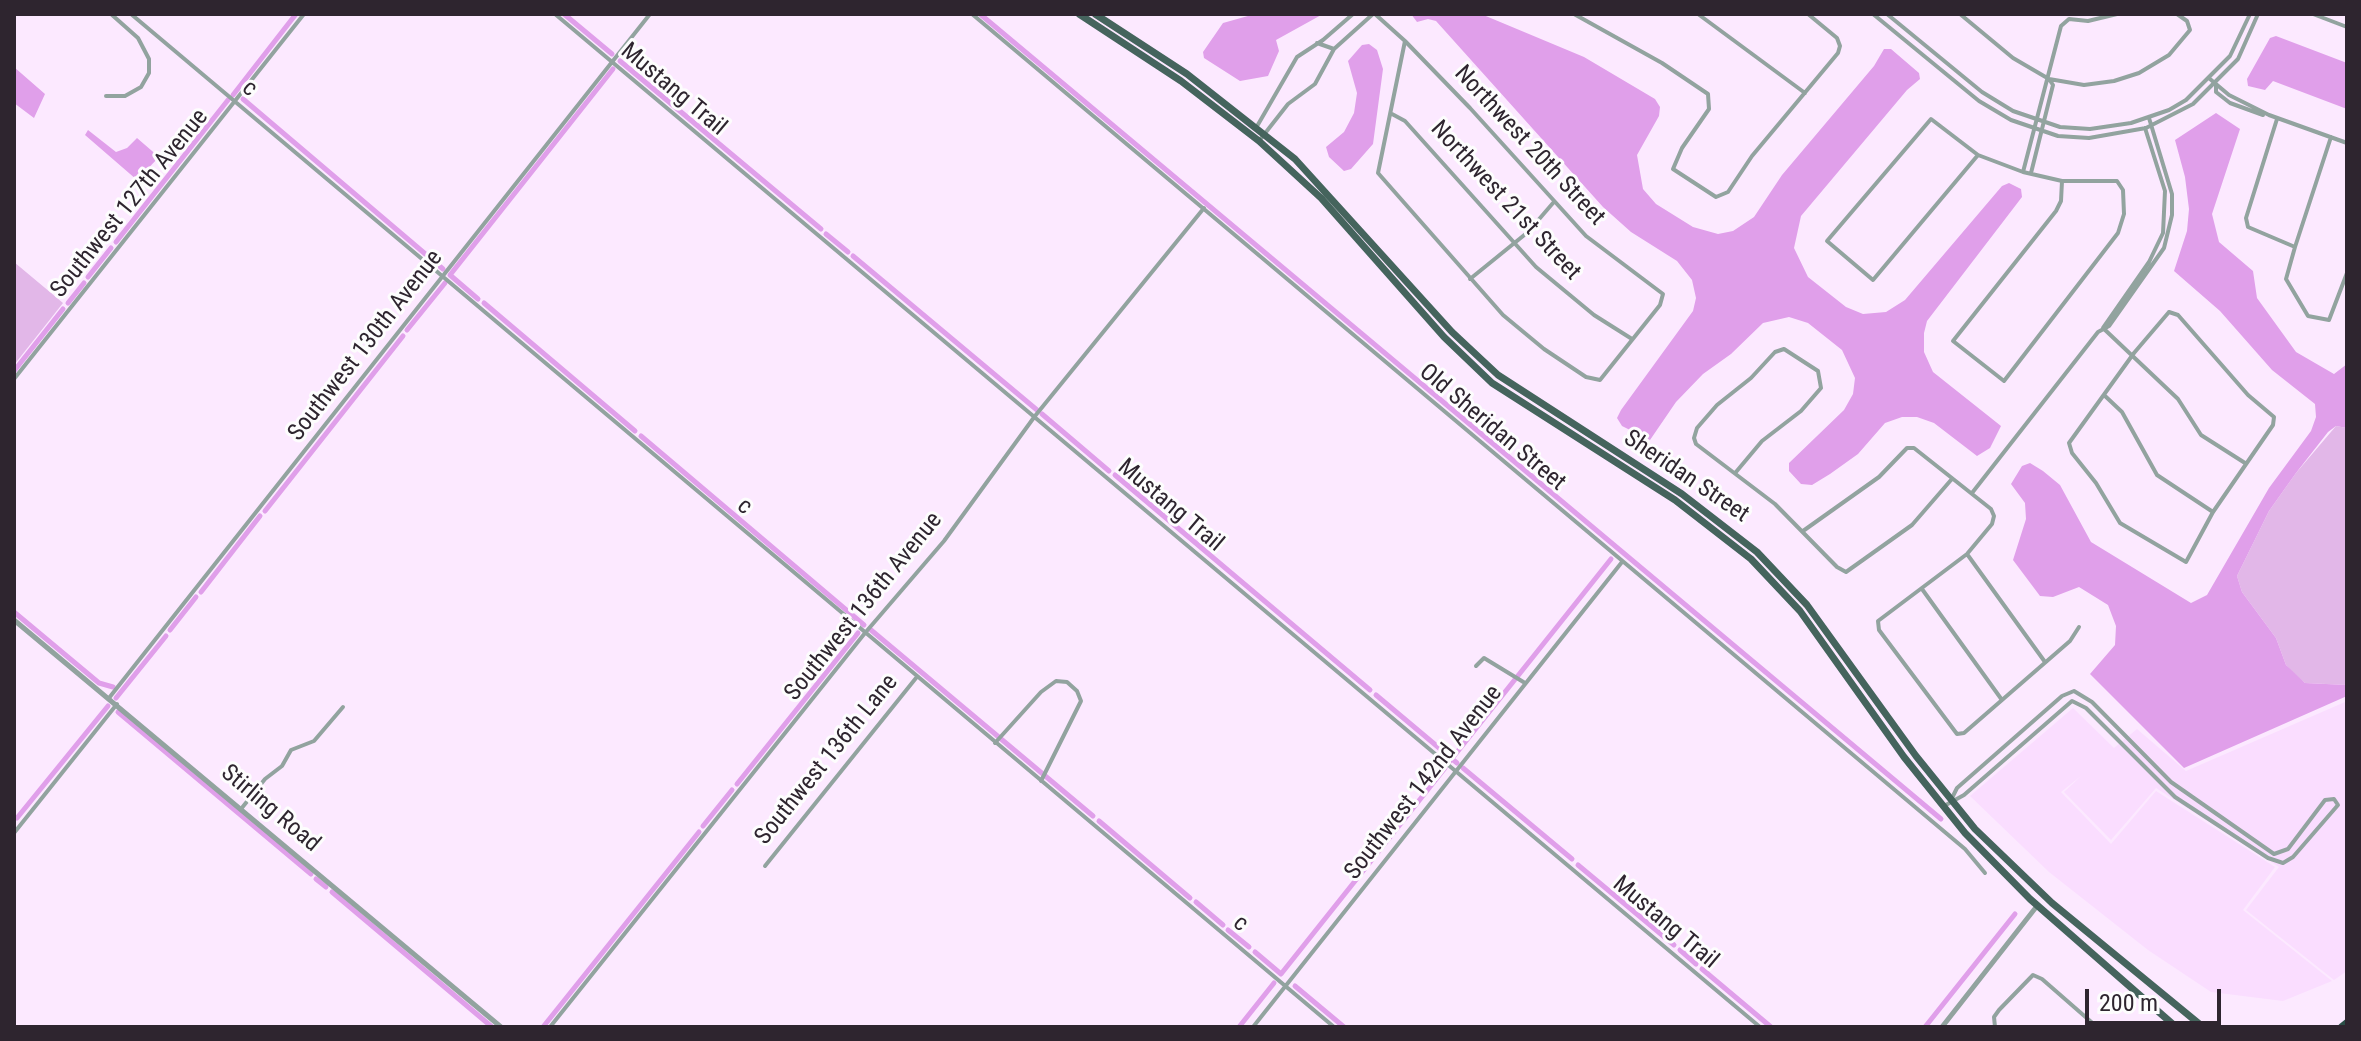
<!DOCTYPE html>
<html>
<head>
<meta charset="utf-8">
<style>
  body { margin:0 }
  #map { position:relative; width:2361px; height:1041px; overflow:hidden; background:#fce9ff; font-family:"Roboto Condensed",sans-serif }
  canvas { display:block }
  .frame { position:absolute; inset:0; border:16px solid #2e252f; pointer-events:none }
  .scale { position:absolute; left:2085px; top:989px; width:136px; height:36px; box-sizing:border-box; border:4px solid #2e252f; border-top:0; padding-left:10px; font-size:24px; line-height:28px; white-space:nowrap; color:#2e252f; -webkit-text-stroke:6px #fdfdfd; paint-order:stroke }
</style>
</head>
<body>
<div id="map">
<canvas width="2361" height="1041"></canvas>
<div class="frame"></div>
<div class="scale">200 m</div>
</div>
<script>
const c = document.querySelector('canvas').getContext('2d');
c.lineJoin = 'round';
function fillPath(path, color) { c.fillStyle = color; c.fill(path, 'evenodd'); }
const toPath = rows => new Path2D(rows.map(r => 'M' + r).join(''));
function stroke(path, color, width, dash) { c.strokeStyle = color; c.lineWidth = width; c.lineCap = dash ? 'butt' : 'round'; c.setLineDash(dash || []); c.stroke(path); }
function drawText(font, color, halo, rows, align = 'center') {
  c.font = font + ' "Roboto Condensed",sans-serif'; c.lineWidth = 6; c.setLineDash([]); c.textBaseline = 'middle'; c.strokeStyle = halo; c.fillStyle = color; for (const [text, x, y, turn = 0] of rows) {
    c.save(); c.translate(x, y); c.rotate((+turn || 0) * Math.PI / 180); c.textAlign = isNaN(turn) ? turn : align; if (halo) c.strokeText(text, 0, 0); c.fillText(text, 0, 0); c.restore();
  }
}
fillPath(toPath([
  [2345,702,2347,971,2334,980,2246,910,2279,867,2156,788,2111,840,2064,792,2081,776,2061,792,2111,844,2156,791,2275,867,2243,910,2332,981,2283,1001,2211,992,2148,950,2049,872,1970,796,2073,708,2114,748,2137,729,2186,771]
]), '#faddff');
fillPath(toPath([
  [14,262,63,303,14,365],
  [2336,426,2347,428,2347,685,2305,683,2292,672,2286,665,2276,638,2242,592,2237,576,2269,511,2296,473]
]), '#e2b7e8');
fillPath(toPath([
  [1255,14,1323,14,1276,40,1279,51,1268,76,1240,81,1204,58,1203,52,1223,23],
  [1411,14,1481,14,1584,57,1655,99,1660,107,1659,116,1637,155,1643,189,1656,204,1693,227,1718,234,1733,231,1754,217,1782,175,1874,66,1884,49,1891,49,1919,73,1920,79,1907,90,1801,216,1794,248,1808,277,1846,307,1863,314,1886,312,1905,300,2002,186,2009,183,2021,189,2022,197,1927,321,1924,333,1924,352,1933,372,2001,426,1990,448,1977,456,1934,423,1917,417,1902,417,1885,423,1858,454,1830,474,1812,485,1801,484,1789,471,1789,463,1844,410,1853,394,1855,378,1842,350,1808,323,1789,317,1763,323,1731,354,1703,374,1676,402,1650,440,1622,426,1617,418,1621,410,1693,311,1696,298,1692,280,1677,261,1631,232,1603,207,1436,21,1428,19,1417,22],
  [2276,36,2347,63,2347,109,2273,81,2265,90,2248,86,2247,79,2270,38],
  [1369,44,1377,50,1383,69,1373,144,1351,169,1344,171,1329,157,1326,147,1344,132,1354,113,1357,93,1348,61,1362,45],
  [14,67,45,94,34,118,14,103],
  [2216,113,2240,129,2212,214,2219,242,2253,271,2257,298,2296,352,2334,374,2347,364,2347,428,2336,426,2328,432,2296,473,2269,511,2237,576,2242,592,2276,638,2286,665,2305,683,2347,685,2347,696,2184,768,2090,674,2115,645,2116,626,2108,605,2079,587,2053,597,2040,596,2013,560,2026,519,2025,503,2011,484,2022,466,2030,463,2043,471,2060,485,2091,542,2191,603,2207,595,2269,488,2311,431,2316,417,2315,404,2272,370,2220,311,2174,271,2187,231,2189,209,2185,177,2175,140],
  [88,130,116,152,127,148,137,138,159,157,137,180,85,135]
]), '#e09fea');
stroke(toPath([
  [564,14,612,54],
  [980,14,1941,819],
  [620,61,821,229],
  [233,95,296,14],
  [243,99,443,269],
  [826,234,848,252],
  [116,242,228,100],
  [853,256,1037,410],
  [88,277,111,248],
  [478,299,450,275,613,69],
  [68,303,84,283],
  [484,303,635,431],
  [407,330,445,283],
  [14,371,63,309],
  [1042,414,1109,471],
  [641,436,864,625],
  [1115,475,1370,690],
  [265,511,403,336],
  [201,592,260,516],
  [14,612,99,683,113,687],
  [170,630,196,597],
  [871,630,1093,816],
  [1376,695,1457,763],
  [116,698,166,636],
  [118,712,311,874],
  [1450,761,1611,559],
  [1463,768,1572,859],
  [737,784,858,633],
  [17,818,108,706],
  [1099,821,1190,898],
  [703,826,732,790],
  [1578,865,1674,945],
  [316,879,326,887],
  [332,892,492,1027],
  [1196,902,1223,925],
  [1228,930,1249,947],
  [1680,950,1696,964],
  [1255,952,1281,974,1445,768],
  [1702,969,1771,1027],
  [1295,986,1344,1027],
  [543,1027,699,832],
  [1239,1027,1274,983],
  [1925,1027,2015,914]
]), '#e09fea', 5);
stroke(toPath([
  [131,14,1334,1027],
  [555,14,1760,1027],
  [972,14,1965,849,1985,873],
  [1188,14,1209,14],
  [1375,14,1405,41,1470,108,1586,236,1663,294,1660,305,1600,380,1586,377,1544,349,1503,315,1378,173,1405,41],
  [1574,14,1662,63,1708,94,1709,109,1682,148,1673,169,1716,197,1728,192,1752,156,1838,53,1840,46,1837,38,1808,14],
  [1698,14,1805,93],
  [1873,14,1979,101,2011,120,2058,136,2089,138,2146,128,2193,104,2238,59,2258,14],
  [1887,14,1982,92,2013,111,2060,127,2090,129,2131,123,2169,110,2186,100,2230,56,2250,14],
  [1960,14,2013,58,2049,79,2084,85,2114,81,2139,73,2169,55,2190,30,2187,21,2177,14],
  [2313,14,2347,27],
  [1317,43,1334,49],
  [2210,79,2229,95,2269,115,2347,143],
  [2216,85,2216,92,2230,103,2263,115],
  [106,96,125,96,141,87,149,73,149,59,138,38,111,14],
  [1392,114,1405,121,1536,267,1594,315,1632,339],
  [2277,119,2246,218,2248,227,2295,247,2286,279,2308,316,2329,320,2347,273],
  [1256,128,1297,57,1323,40,1353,14],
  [1259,141,1288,104,1315,84,1334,49,1373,14],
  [1978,155,1873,280,1827,241,1931,119,1978,155,2023,172,2062,181,2117,181,2123,190,2124,214,2118,233,2004,381,1953,341,2056,211,2061,201,2062,181],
  [2023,172,2061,26,2069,19,2088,21,2117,14],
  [2031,173,2053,85,2049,79],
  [2295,247,2331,137],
  [1470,279,1528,232,1553,203],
  [2169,312,2178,315,2248,395,2274,417,2273,425,2213,512,2186,562,2120,523,2096,483,2072,453,2069,443,2134,353,2169,312],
  [2103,328,2149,262,2163,233,2165,191,2145,128],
  [2103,328,2178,399,2201,435,2245,463],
  [14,379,304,14],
  [2104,395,2122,412,2157,475,2213,512],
  [1736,472,1762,441,1801,411,1821,388,1818,371,1784,349,1775,352,1751,378,1717,405,1697,428,1694,438,1696,444,1775,504,1837,567,1846,572,1912,525,1951,480],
  [1972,493,2098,332,2109,326,2164,248,2172,215,2172,194,2149,118],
  [1803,531,1879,477,1907,448,1914,448,1991,509,1994,516,1992,524,1967,554,1878,621,1879,630,1957,734,1964,733,2070,641,2079,627],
  [1967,554,2045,662],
  [1922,589,2002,700],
  [1476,666,1484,658,1525,683],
  [109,698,650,14],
  [995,743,1041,692,1056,681,1067,682,1077,691,1081,701,1041,781],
  [1944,806,1964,795,2072,701,2086,708,2175,797,2268,858,2283,863,2293,857,2338,805,2334,799,2325,800,2288,849,2274,854,2171,782,2092,702,2074,691,2062,696,1957,788,1952,798],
  [241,809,265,779,282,766,291,750,314,741,343,707],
  [14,833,117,704],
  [765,866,916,678],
  [550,1027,865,633,944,541,1035,416,1204,208],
  [1253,1027,1622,562],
  [1995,1027,1994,1017,1999,1010,2033,975,2042,979,2097,1027]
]), '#92a39f', 4);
stroke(toPath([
  [14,620,501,1027],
  [1942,1027,2037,906]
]), '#92a39f', 5);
stroke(toPath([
  [1079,14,1181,81,1259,141,1321,198,1444,337,1492,383,1675,500,1751,559,1800,611,1904,757,1965,833,2030,899,2176,1027],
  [1095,14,1187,74,1295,159,1452,332,1498,375,1682,494,1757,552,1807,605,1916,756,1975,829,2052,903,2203,1027]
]), '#45645d', 7);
stroke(toPath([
  [2342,1027,2347,1023]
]), '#294e46', 8);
drawText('24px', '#2e252f', '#fdfdfd', [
  ["c",249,89,40],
  ["Mustang Trail",673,90,40],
  ["Northwest 20th Street",1529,146,47],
  ["Northwest 21st Street",1505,201,47],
  ["Southwest 127th Avenue",130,204,-51],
  ["Southwest 130th Avenue",366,346,-52],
  ["Old Sheridan Street",1492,428,40],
  ["Sheridan Street",1686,477,34],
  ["Mustang Trail",1170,506,40],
  ["c",744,507,40],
  ["Southwest 136th Avenue",864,607,-51],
  ["Southwest 136th Lane",827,760,-51],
  ["Southwest 142nd Avenue",1424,783,-52],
  ["Stirling Road",270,809,40],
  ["Mustang Trail",1665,923,40],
  ["c",1240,924,40]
]);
</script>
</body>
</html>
